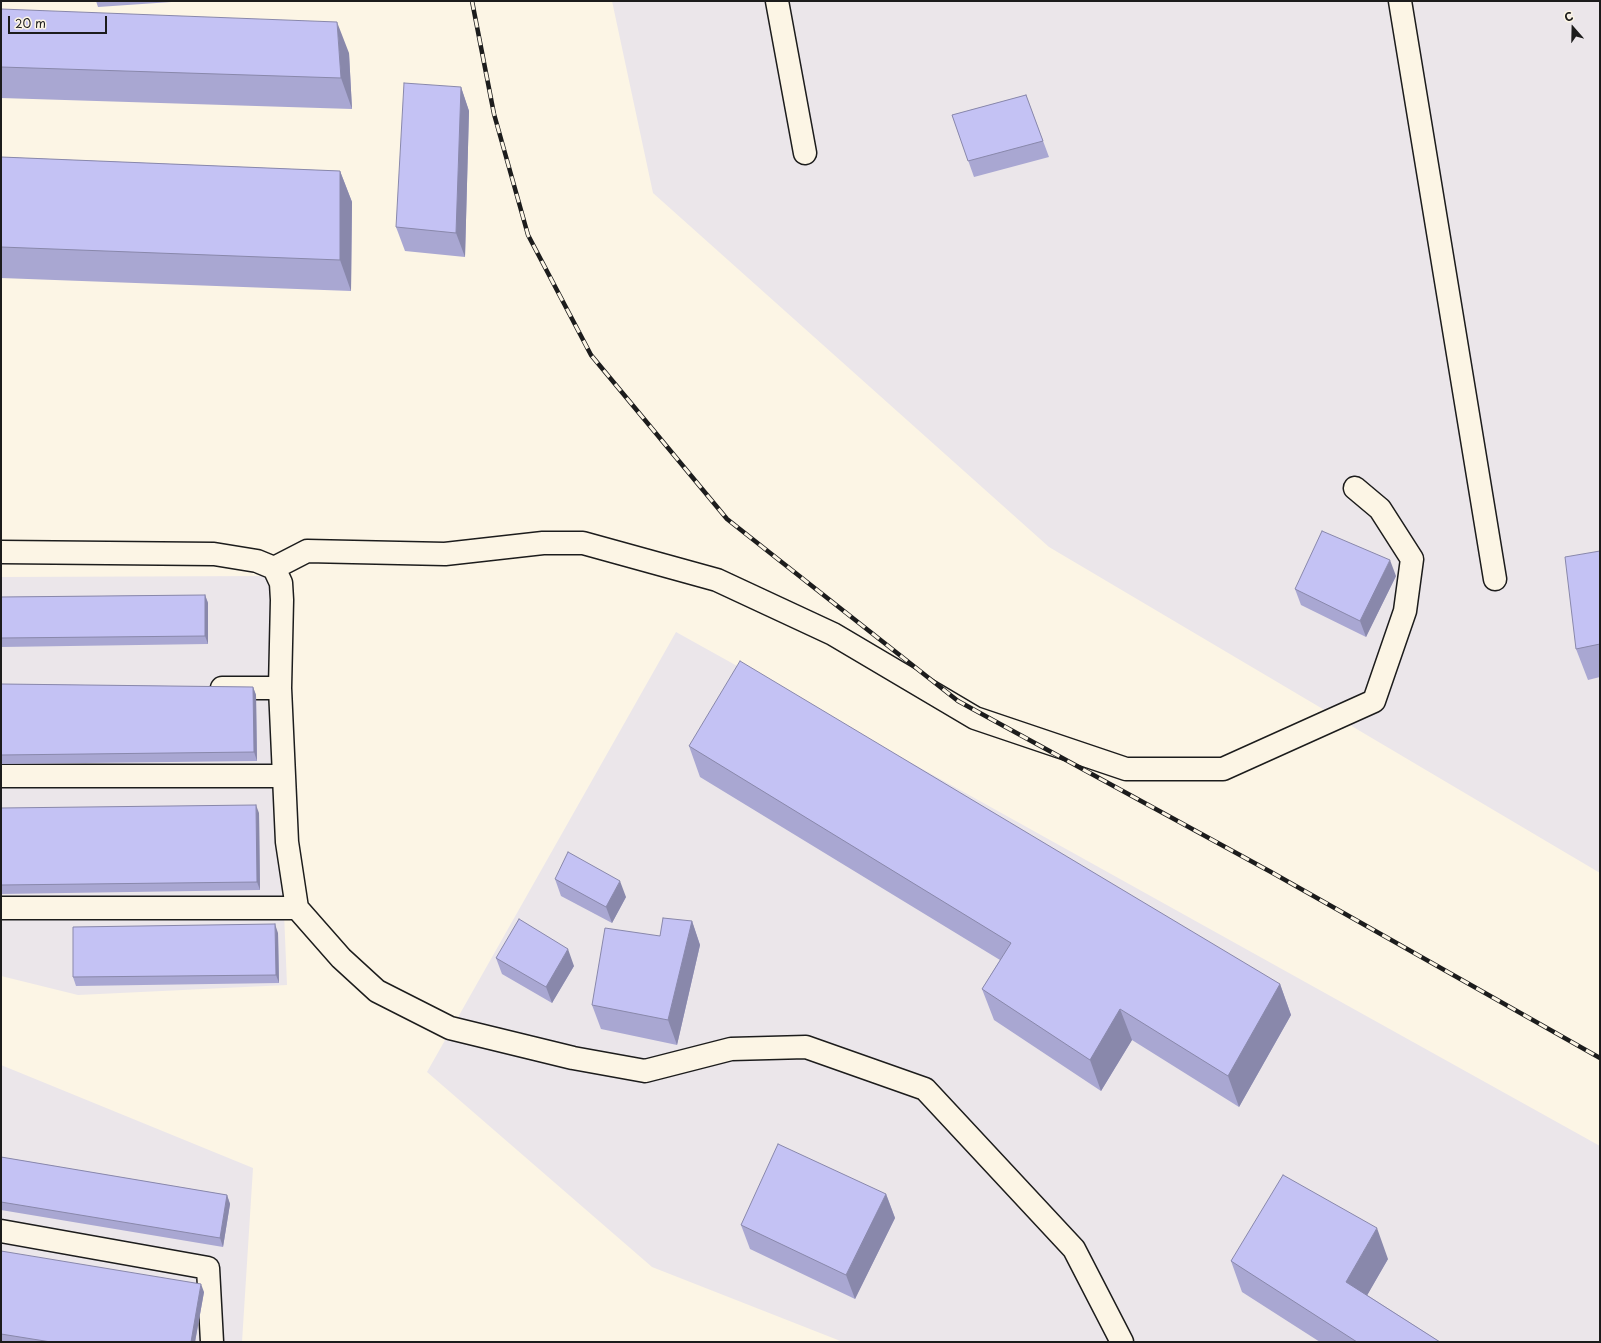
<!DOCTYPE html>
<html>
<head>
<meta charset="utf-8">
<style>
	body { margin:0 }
	#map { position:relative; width:1601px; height:1343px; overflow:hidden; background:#fcf5e5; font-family:"Playpen Sans",sans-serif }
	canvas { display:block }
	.frame { position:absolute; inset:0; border:2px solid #1c1c1c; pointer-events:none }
	.north { position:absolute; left:1553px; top:8px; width:40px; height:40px; -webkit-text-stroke:3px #fcf5e5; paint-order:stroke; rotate:340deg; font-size:11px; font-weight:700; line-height:16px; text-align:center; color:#1c1c1c }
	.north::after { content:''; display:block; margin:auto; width:14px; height:18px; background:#1c1c1c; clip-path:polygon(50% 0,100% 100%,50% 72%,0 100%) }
	.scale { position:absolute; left:8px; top:16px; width:99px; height:18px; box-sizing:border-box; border:2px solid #1c1c1c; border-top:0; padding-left:5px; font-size:12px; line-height:14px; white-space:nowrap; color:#1c1c1c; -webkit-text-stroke:3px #fcf5e5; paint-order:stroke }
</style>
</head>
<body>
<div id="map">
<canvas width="1601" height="1343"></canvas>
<div class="frame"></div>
<div class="north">С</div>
<div class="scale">20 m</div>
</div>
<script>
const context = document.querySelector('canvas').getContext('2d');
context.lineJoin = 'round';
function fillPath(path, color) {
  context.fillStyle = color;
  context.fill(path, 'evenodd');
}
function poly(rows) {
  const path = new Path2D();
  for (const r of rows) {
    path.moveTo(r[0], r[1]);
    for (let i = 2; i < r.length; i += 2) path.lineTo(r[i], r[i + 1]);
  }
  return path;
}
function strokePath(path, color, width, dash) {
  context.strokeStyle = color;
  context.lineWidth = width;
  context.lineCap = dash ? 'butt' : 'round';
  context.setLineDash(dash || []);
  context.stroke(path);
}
fillPath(poly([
	[612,1,1600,1,1600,873,1049,547,653,193],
	[270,576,287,985,78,995,1,976,1,577],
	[676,632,1600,1146,1600,1342,843,1342,652,1267,427,1072],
	[1,1065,253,1168,242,1342,1,1342]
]), '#ebe6ea');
const minor = poly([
	[777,1,805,153],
	[1400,1,1495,579],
	[1,552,214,554,257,561,274,568,281,583,282,600,280,688,287,842,297,908,341,958,377,991,450,1028,573,1058,645,1071,731,1049,806,1047,925,1089,1074,1249,1122,1342],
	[274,568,307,551,445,554,543,543,583,543,717,580,833,634,975,718,1126,769,1223,769,1374,701,1405,611,1412,559,1380,509,1355,488],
	[222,688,280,688],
	[1,776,284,776],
	[1,908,297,908],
	[1,1231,208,1268,212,1342]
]);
strokePath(minor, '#1c1c1c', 25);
strokePath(minor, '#fcf5e5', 22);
const rail = poly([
	[472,1,494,114,528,235,591,355,727,519,958,701,1271,872,1600,1058]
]);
strokePath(rail, '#1c1c1c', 4.5);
strokePath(rail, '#fcf5e5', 3, [9]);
fillPath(poly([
	[96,1,186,1,98,7],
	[1,9,349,53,352,109,1,98],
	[461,87,469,111,465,257,405,251,396,227],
	[1026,95,1049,157,974,177,952,115],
	[1,157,340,171,352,202,351,291,1,278],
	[1600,551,1600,677,1588,680,1576,649],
	[1396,576,1366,637,1301,605,1295,589],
	[205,595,208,603,208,644,1,647,1,597],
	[1,684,253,687,256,695,257,761,1,764],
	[689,746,1280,984,1291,1015,1239,1107,1132,1040,1101,1091,994,1020,982,989,1000,960,700,777],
	[1,808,259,813,260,890,1,894],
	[555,879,626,897,612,923,561,896],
	[692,921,700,945,677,1045,601,1029,592,1005,660,936],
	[278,933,279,983,76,986,73,977],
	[496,958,574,966,552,1003,502,974],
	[1,1157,227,1195,230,1204,223,1247,1,1210],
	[886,1194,895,1218,855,1299,750,1249,741,1225],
	[1,1251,204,1292,195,1342,4,1342,1,1341],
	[1388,1259,1367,1295,1440,1342,1320,1342,1242,1292,1231,1261]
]), '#a9a7d2');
fillPath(poly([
	[337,22,349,53,352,109,341,78],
	[461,87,469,111,465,257,456,233],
	[340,171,352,202,351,291,340,260],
	[1390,560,1396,576,1366,637,1360,621],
	[205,595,208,603,208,644,205,636],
	[253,687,256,695,257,761,254,752],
	[256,805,259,813,260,890,257,882],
	[620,881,626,897,612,923,606,907],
	[692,921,700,945,677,1045,668,1020],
	[275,924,278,933,279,983,276,975],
	[568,949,574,966,552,1003,546,987],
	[1280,984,1291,1015,1239,1107,1228,1076],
	[1120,1009,1132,1040,1101,1091,1090,1060],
	[886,1194,895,1218,855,1299,846,1275],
	[227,1195,230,1204,223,1247,220,1238],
	[1377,1228,1388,1259,1357,1313,1346,1282],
	[201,1284,204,1292,195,1342,191,1342]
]), '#8988ab');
const building = poly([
	[1,9,337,22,341,78,1,67,1,9],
	[404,83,461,87,456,233,396,227,404,83],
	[1026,95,1043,141,968,161,952,115,1026,95],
	[1,157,340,171,340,260,1,247,1,157],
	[1322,531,1390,560,1360,621,1295,589,1322,531],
	[1600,551,1600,644,1576,649,1565,557,1600,551],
	[205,595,205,636,1,638,1,597,205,595],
	[740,661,1280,984,1228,1076,1120,1009,1090,1060,982,989,1011,943,689,746,740,661],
	[1,684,253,687,254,752,1,755,1,684],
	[256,805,257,882,1,885,1,808,256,805],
	[568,852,620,881,606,907,555,879,568,852],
	[663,918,692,921,668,1020,592,1005,605,928,660,936,663,918],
	[519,919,568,949,546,987,496,958,519,919],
	[275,924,276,975,73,977,73,927,275,924],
	[778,1144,886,1194,846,1275,741,1225,778,1144],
	[1,1157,227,1195,220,1238,1,1202,1,1157],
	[1283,1175,1377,1228,1346,1282,1440,1342,1357,1342,1231,1261,1283,1175],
	[1,1251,201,1284,191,1342,51,1342,1,1334,1,1251]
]);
fillPath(building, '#c4c2f4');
strokePath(building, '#8988ab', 1);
</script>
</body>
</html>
